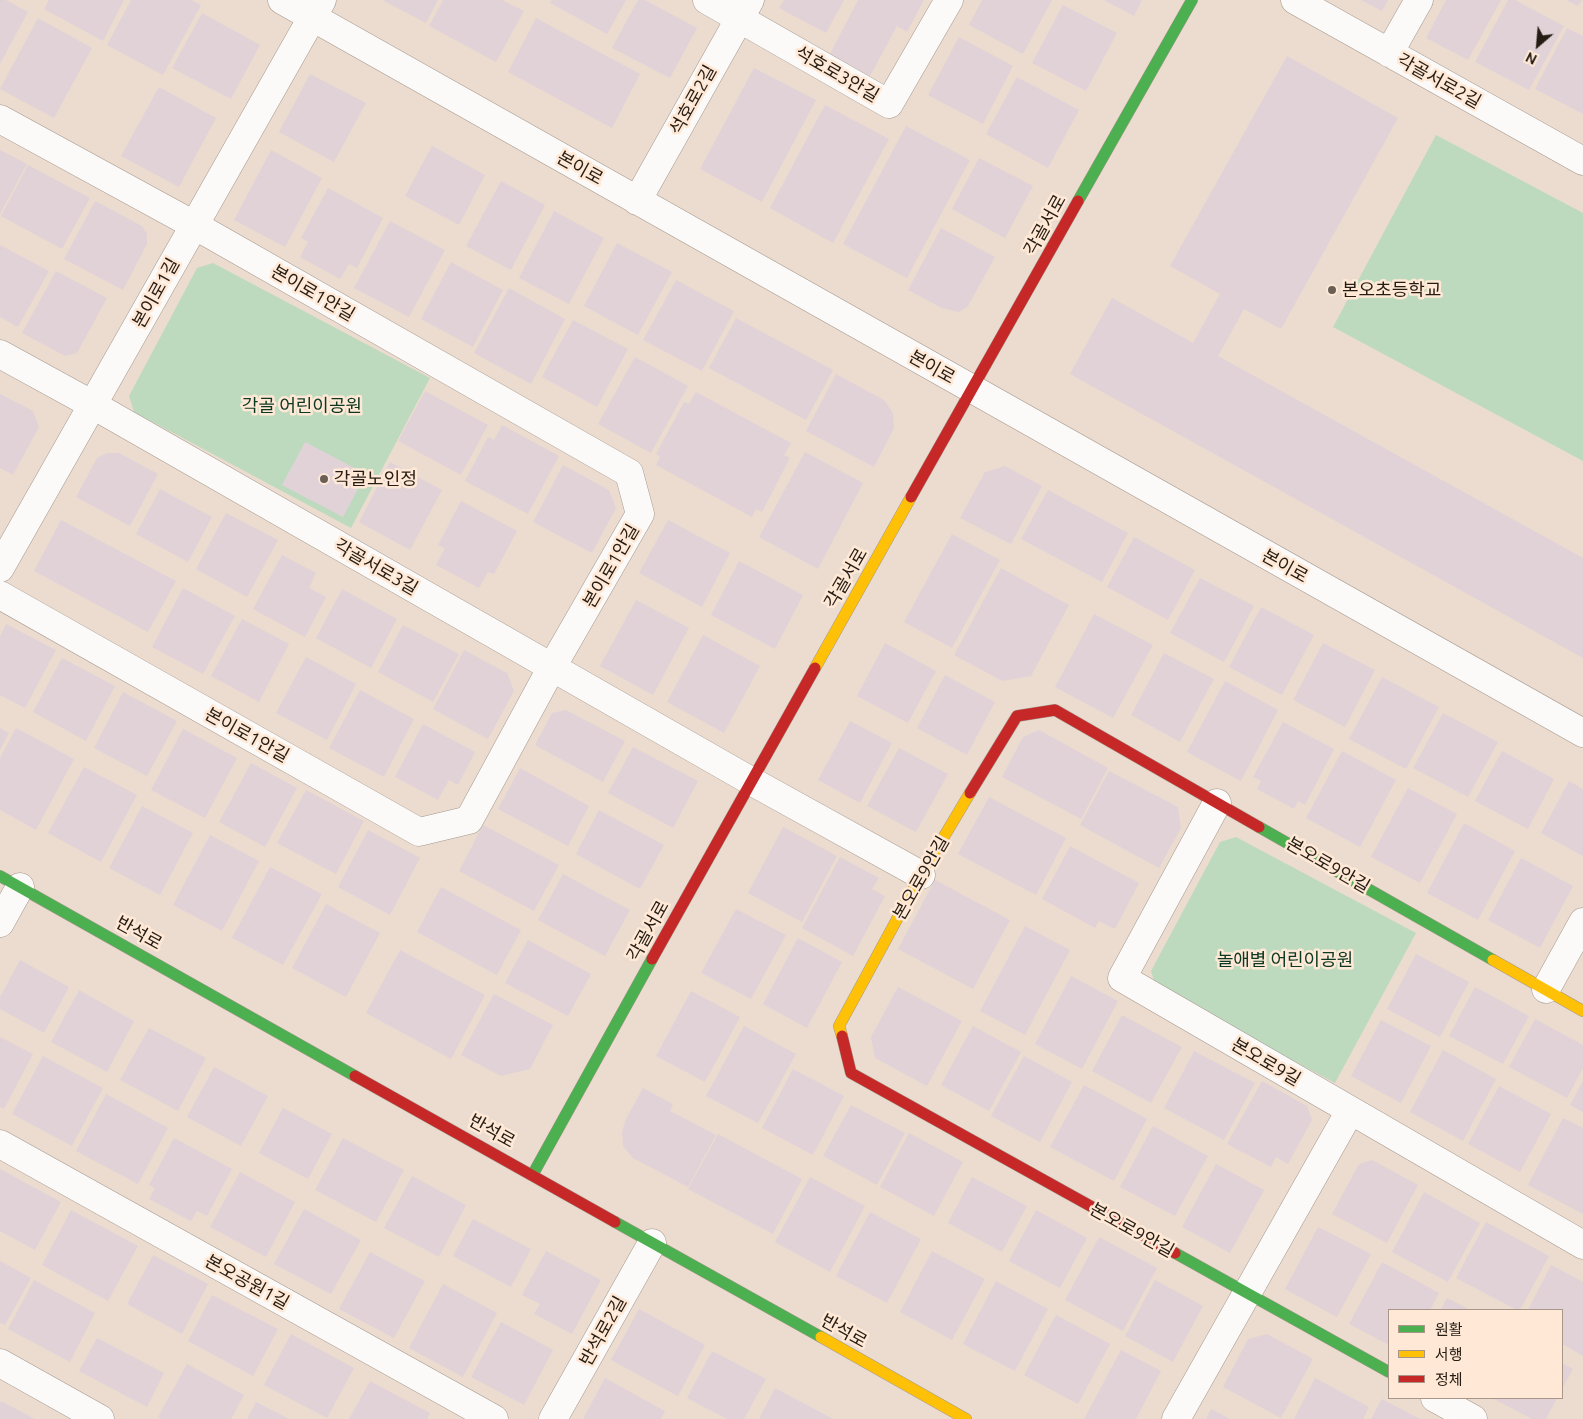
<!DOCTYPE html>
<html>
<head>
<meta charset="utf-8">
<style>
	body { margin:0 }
	#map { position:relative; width:1583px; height:1419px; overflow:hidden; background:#ebdccf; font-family:Ubuntu,"Noto Sans KR",sans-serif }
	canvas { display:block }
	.legend { position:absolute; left:1388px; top:1309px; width:175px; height:90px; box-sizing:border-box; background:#ffe9d6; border:1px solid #a89788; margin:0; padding:6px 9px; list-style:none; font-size:15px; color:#251c13 }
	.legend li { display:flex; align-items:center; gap:10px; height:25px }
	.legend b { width:25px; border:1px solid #a89788 }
	.north { position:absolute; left:1513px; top:20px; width:50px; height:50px; -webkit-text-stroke:4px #ffe9d6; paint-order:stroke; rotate:207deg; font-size:14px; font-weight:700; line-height:20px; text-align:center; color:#251c13 }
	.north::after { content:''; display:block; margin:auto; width:18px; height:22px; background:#251c13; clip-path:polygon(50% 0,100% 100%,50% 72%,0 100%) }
</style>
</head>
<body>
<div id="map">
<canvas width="1583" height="1419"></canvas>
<ul class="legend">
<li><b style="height:6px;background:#4caf50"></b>원활</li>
<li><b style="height:6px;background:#ffc107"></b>서행</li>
<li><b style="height:6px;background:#c62828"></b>정체</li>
</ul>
<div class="north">N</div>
</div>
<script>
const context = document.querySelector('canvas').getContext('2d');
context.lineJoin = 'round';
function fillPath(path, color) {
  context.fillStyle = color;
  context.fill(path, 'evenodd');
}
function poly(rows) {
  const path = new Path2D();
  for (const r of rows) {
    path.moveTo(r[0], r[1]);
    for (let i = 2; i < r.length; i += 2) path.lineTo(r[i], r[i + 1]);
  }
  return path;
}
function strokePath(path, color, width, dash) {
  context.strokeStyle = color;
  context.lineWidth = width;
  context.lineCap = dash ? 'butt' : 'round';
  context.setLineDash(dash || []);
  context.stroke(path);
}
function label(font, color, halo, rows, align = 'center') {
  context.font = font + ' Ubuntu,"Noto Sans KR",sans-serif';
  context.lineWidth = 5;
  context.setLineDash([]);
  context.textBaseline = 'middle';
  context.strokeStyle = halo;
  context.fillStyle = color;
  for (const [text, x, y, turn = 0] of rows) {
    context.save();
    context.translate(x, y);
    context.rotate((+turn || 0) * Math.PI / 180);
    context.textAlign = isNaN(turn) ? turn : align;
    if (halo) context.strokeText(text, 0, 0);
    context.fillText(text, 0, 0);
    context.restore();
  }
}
fillPath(poly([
	[1436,135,1583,213,1583,461,1333,327],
	[213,263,430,378,351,528,134,412,129,396,197,268],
	[1236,837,1416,933,1335,1083,1156,987,1151,971,1220,842]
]), '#bddabe');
fillPath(poly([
	[0,0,6,0,28,12,0,64],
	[49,0,124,0,103,41,44,9],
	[131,0,191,0,201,5,163,75,107,45],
	[382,0,438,0,426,23],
	[443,0,502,0,524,11,496,62,429,26],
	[552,0,626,0,607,34,550,3],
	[638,0,645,0,697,28,670,78,612,48],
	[784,0,844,0,826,33,779,8],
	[858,0,924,0,907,32,897,26,870,76,830,54],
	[982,0,1052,0,1023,54,969,25],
	[1104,0,1142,0,1134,16],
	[1361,0,1388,0,1382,11],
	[1446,0,1501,0,1468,60,1426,38],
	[1508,0,1515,0,1564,26,1529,90,1475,62],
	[1566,0,1582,0,1578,6],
	[1063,5,1117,33,1086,91,1032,63],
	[202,13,260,45,231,99,172,68],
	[38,18,92,48,54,118,0,89],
	[536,18,640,74,612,128,508,72],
	[1567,28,1583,36,1583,114,1535,89],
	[959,37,1013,66,983,124,928,95],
	[1287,56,1398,118,1281,329,1244,309,1218,356,1583,558,1583,658,1070,374,1112,298,1193,343,1220,294,1170,266],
	[754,68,816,100,762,202,700,169],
	[310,74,366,103,334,162,279,132],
	[1017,77,1079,110,1048,168,986,134],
	[159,87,216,118,179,187,121,156],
	[825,105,889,139,833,243,770,208],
	[906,126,970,160,907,278,843,244],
	[432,146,485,175,459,225,405,196],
	[0,150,27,164,0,214],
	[271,150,322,178,285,247,234,220],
	[979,158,1033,186,1005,238,952,209],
	[28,165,90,198,62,249,1,216],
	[501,181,545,205,511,270,466,246],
	[328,188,383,218,357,268,349,264,340,279,300,257,308,242,301,238],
	[95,201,142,226,147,234,147,244,123,290,64,259],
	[554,211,604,238,569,304,519,278],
	[390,221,445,250,409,317,354,288],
	[941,228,995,257,968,306,959,312,942,308,908,290],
	[617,243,672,272,638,335,584,306],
	[0,245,49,271,18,327,0,317],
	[451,262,503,290,473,347,421,319],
	[56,271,107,298,77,353,65,356,22,333],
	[676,280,734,311,702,371,643,340],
	[509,288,565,319,531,384,474,353],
	[736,318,833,370,806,420,709,368],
	[573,320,628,349,597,407,542,377],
	[635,357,688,386,651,453,598,424],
	[836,374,884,400,893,413,894,428,874,467,806,431],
	[425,391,488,425,461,475,398,441],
	[696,392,791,443,784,455,790,458,762,512,756,509,752,517,656,465,660,457,656,454,684,402,689,404],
	[0,394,33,411,39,427,13,475,0,468],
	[502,425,559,456,528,514,465,481,488,437,494,440],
	[305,442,366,474,343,517,282,485],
	[805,452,863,483,818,569,759,537],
	[107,453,119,453,158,474,130,526,76,497,97,458],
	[390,462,442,490,410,550,359,522],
	[563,465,609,490,616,508,592,553,533,522],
	[1005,466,1042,486,1011,544,960,518,985,472],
	[160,489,212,517,188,562,136,534],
	[1048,490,1128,533,1102,582,1021,539],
	[461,501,517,531,494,574,488,572,479,588,436,565,445,548,438,545],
	[226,513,278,540,247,597,196,569],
	[61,520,176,581,148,632,34,571],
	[668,520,730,553,702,607,639,573],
	[952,534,1000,560,952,648,904,622],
	[1134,537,1195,570,1168,620,1107,587],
	[282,555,316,573,309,588,326,597,305,637,253,609],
	[739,561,803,595,775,649,711,615],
	[1001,568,1069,605,1031,676,1002,681,954,655],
	[1200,578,1254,606,1224,662,1170,633],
	[183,588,235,616,203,674,152,647],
	[342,589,397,619,371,668,316,638],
	[636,600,689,628,653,695,600,666],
	[1261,607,1314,635,1282,695,1229,667],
	[1094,614,1153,645,1113,718,1055,687],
	[242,619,289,644,259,702,211,676],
	[6,624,56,650,25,708,0,695,0,636],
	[403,625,459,654,433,702,378,672],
	[703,635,760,666,724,733,667,702],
	[885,643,936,671,908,723,857,696],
	[1323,643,1375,670,1345,727,1293,700],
	[464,650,507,673,514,691,488,739,433,709],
	[1164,653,1214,679,1180,742,1131,715],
	[306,657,356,684,327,740,276,713],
	[62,658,115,686,86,741,33,712],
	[945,675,995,702,967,755,917,728],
	[1382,677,1439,707,1406,769,1349,739],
	[1225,681,1278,710,1241,781,1187,752],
	[360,690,414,719,384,777,329,748],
	[123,692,177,721,147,776,94,748],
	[566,710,625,741,603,782,535,745,552,713],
	[1443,713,1498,742,1468,797,1413,768],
	[850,721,892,743,860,803,818,780],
	[1283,722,1334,749,1305,805,1298,801,1294,809,1257,789,1261,781,1253,777],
	[423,724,475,752,458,785,449,780,438,800,395,777],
	[0,728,9,733,0,750],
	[16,728,74,759,36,830,0,810,0,758],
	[183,729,237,758,205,818,151,790],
	[1039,730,1108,768,1081,819,1002,777,1023,737],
	[633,747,698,781,673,828,608,793],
	[899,748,948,774,916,832,867,806],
	[1342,751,1396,780,1360,847,1306,818],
	[1502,751,1554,779,1528,829,1475,801],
	[251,763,297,788,265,847,219,822],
	[84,767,137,795,101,862,48,833],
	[520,768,589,806,568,846,498,809],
	[1109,771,1178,807,1181,828,1159,868,1080,825],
	[1569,781,1583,789,1583,856,1541,833],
	[1408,788,1457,814,1420,883,1371,857],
	[306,790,364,821,336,874,277,843],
	[989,797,1066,838,1036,895,958,854],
	[142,806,193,833,160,895,109,868],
	[599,810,664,845,640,889,576,854],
	[1464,823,1515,851,1478,920,1427,893],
	[483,825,559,865,534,911,459,871],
	[783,827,837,856,802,922,748,893],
	[368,830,420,858,390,915,338,887],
	[210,835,259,861,222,931,173,905],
	[1070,846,1139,883,1115,929,1099,921,1095,928,1042,899],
	[840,857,879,878,872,889,885,896,853,956,802,928],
	[1521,858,1573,886,1540,948,1488,920],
	[270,867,322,894,283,965,232,938],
	[563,874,630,910,605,956,538,920],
	[935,880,1010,920,973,989,898,949],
	[441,887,521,930,497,975,417,932],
	[326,904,380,933,346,997,292,968],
	[736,909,786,935,751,999,701,973],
	[1025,926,1070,950,1025,1035,980,1011],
	[798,938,842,962,807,1028,763,1004],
	[528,940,591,974,568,1016,505,983],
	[400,950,485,995,451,1059,366,1013],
	[1416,954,1469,982,1440,1037,1387,1009],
	[20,960,69,987,44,1033,0,1009,0,997],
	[1071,976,1118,1001,1082,1069,1035,1044],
	[898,987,962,1021,927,1086,875,1058,871,1037],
	[1475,987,1529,1016,1503,1064,1449,1036],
	[79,990,134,1021,107,1072,51,1042],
	[691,991,740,1017,705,1082,656,1056],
	[494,994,553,1025,530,1069,501,1076,461,1055],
	[1122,1015,1182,1047,1151,1103,1092,1071],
	[1535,1019,1583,1045,1583,1068,1567,1098,1509,1067],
	[1381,1020,1431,1046,1401,1103,1351,1076],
	[744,1026,796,1054,758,1123,706,1096],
	[973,1026,1021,1052,989,1111,941,1085],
	[149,1028,206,1058,178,1111,120,1080],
	[0,1037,33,1054,4,1109,0,1107],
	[1443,1050,1496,1079,1463,1141,1410,1112],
	[1194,1051,1255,1083,1224,1140,1164,1108],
	[43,1056,103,1088,72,1146,12,1114],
	[1024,1056,1072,1082,1040,1142,991,1116],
	[214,1067,268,1096,241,1146,187,1117],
	[793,1069,844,1096,813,1155,762,1128],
	[1262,1081,1307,1106,1312,1120,1288,1164,1276,1157,1271,1167,1227,1144],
	[1583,1081,1583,1112,1570,1105],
	[1084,1085,1147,1119,1114,1181,1050,1147],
	[1499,1086,1551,1114,1520,1172,1468,1144],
	[643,1088,673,1104,670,1111,716,1135,688,1187,633,1158,623,1146,622,1132,626,1119],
	[106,1094,168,1128,138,1184,76,1151],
	[851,1105,905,1133,877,1185,823,1156],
	[283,1108,332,1134,308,1179,259,1153],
	[1563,1118,1583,1128,1583,1214,1528,1185],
	[1153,1126,1208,1156,1175,1216,1120,1187],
	[909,1133,963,1162,934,1216,880,1187],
	[718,1134,802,1179,773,1234,688,1189],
	[174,1138,232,1169,207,1216,197,1211,191,1221,149,1199,155,1188,149,1185],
	[343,1138,404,1170,376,1222,315,1190],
	[1372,1160,1418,1185,1387,1243,1332,1214,1359,1164],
	[1216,1164,1264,1190,1230,1253,1182,1227],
	[0,1169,61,1202,35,1250,0,1231],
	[240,1172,295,1202,266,1257,210,1227],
	[412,1176,466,1205,439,1257,384,1228],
	[810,1177,865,1206,830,1272,775,1242],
	[972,1177,1027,1206,1002,1252,948,1223],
	[1424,1192,1480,1223,1448,1282,1392,1252],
	[304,1209,361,1240,331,1294,274,1264],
	[71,1210,138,1246,108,1301,42,1265],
	[1036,1210,1087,1238,1060,1288,1009,1261],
	[870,1212,921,1239,887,1303,836,1276],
	[473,1219,531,1249,511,1287,453,1256],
	[1486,1222,1549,1256,1520,1310,1517,1310,1456,1278],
	[1318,1227,1371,1254,1337,1317,1285,1289],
	[1099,1237,1157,1268,1123,1331,1065,1300],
	[546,1251,601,1280,572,1334,534,1314,540,1304,522,1295],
	[932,1251,985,1279,952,1340,900,1312],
	[370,1252,425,1281,394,1338,339,1309],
	[153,1255,208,1284,182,1334,127,1304],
	[0,1261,31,1278,5,1325,0,1323],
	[1382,1262,1439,1293,1430,1310,1389,1310,1389,1345,1349,1324],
	[1551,1265,1583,1282,1583,1356,1562,1344,1562,1310,1528,1310],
	[34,1280,95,1313,70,1362,8,1329],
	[1155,1280,1203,1306,1173,1362,1125,1336],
	[996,1281,1048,1309,1015,1371,963,1344],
	[443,1284,497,1313,463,1377,409,1348],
	[212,1295,278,1329,253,1376,188,1341],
	[1447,1298,1470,1310,1441,1310],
	[639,1309,705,1345,678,1396,611,1360],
	[1056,1315,1110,1344,1078,1404,1024,1375],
	[501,1322,553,1350,524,1405,471,1377],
	[291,1334,354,1368,327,1418,264,1385],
	[1267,1334,1313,1359,1281,1418,1223,1387,1248,1339],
	[97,1338,164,1373,147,1407,79,1371],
	[1121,1350,1161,1371,1136,1419,1084,1419],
	[712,1351,766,1379,744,1419,727,1419,687,1398],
	[1562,1363,1573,1369,1562,1389],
	[187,1364,244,1395,231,1419,161,1419,158,1417],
	[605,1378,665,1411,661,1419,583,1419],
	[1315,1378,1369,1407,1363,1419,1294,1419],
	[370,1381,430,1413,427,1419,349,1419],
	[775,1388,833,1419,759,1419],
	[1492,1398,1557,1398,1546,1419,1532,1419],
	[1382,1399,1420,1419,1371,1419],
	[0,1402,3,1402,35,1419,0,1419],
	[256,1402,289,1419,247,1419],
	[1211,1409,1230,1419,1206,1419]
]), '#e1d2d8');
const street = poly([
	[282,0,1583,733],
	[707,0,889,104,949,0],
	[1295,0,1583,161],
	[1389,53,1419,0],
	[0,119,194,225,629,473,640,514,552,667,469,820,419,832,0,595],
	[637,201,750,0],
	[0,354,93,405,751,781,921,875],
	[0,568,322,0],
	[1217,803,1122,978,1583,1245],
	[0,923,20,887],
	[1546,989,1583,922],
	[0,1144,494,1419],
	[0,1363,100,1419],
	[1435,1398,1473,1419],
	[553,1419,652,1243],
	[1176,1419,1350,1111]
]);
const fast = poly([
	[1078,201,1192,0],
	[1259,827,1493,960],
	[0,876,355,1076],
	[533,1174,652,959],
	[615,1222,821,1337],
	[1175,1253,1389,1372]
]);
const slow = poly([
	[815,668,911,497],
	[1493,960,1583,1011],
	[842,1036,839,1026,921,875,970,793],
	[821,1337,966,1419]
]);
const jam = poly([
	[911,497,1078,201],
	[970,793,1017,716,1055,710,1259,827],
	[652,959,815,668],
	[842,1036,851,1073,1175,1253],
	[355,1076,615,1222]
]);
strokePath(street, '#a4988e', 29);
strokePath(fast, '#a4988e', 12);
strokePath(slow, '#a4988e', 12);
strokePath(jam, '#a4988e', 12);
strokePath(street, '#fcfaf8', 28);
strokePath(fast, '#4caf50', 11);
strokePath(slow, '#ffc107', 11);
strokePath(jam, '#c62828', 11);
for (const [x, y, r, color] of [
	[1332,290,5,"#6a5f55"],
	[324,479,5,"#6a5f55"]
]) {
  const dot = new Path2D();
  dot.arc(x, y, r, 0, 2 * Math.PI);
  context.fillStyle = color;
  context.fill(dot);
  strokePath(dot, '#ffe9d6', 2);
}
label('18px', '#251c13', '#ffe9d6', [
	["석호로3안길",837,74,30],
	["각골서로2길",1439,81,29],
	["석호로2길",693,100,-61],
	["본이로",580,168,29],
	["각골서로",1045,225,-61],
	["본이로1길",156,293,-61],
	["본이로1안길",313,293,30],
	["본이로",932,367,29],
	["본이로1안길",611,566,-60],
	["본이로",1285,566,29],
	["각골서로3길",376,567,30],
	["각골서로",846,578,-60],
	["본이로1안길",247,735,29],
	["본오로9안길",1328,865,30],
	["본오로9안길",921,878,-60],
	["각골서로",648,931,-61],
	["반석로",139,933,29],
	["본오로9길",1266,1062,30],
	["반석로",492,1131,29],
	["본오로9안길",1132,1230,29],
	["본오공원1길",247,1282,29],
	["반석로2길",603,1331,-61],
	["반석로",844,1331,29]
]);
label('18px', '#251c13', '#ffe9d6', [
	["본오초등학교",1342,290],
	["각골노인정",334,479]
], 'left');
label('18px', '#0a3821', '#ffe9d6', [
	["각골 어린이공원",302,406],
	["놀애별 어린이공원",1285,960]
]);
</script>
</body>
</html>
